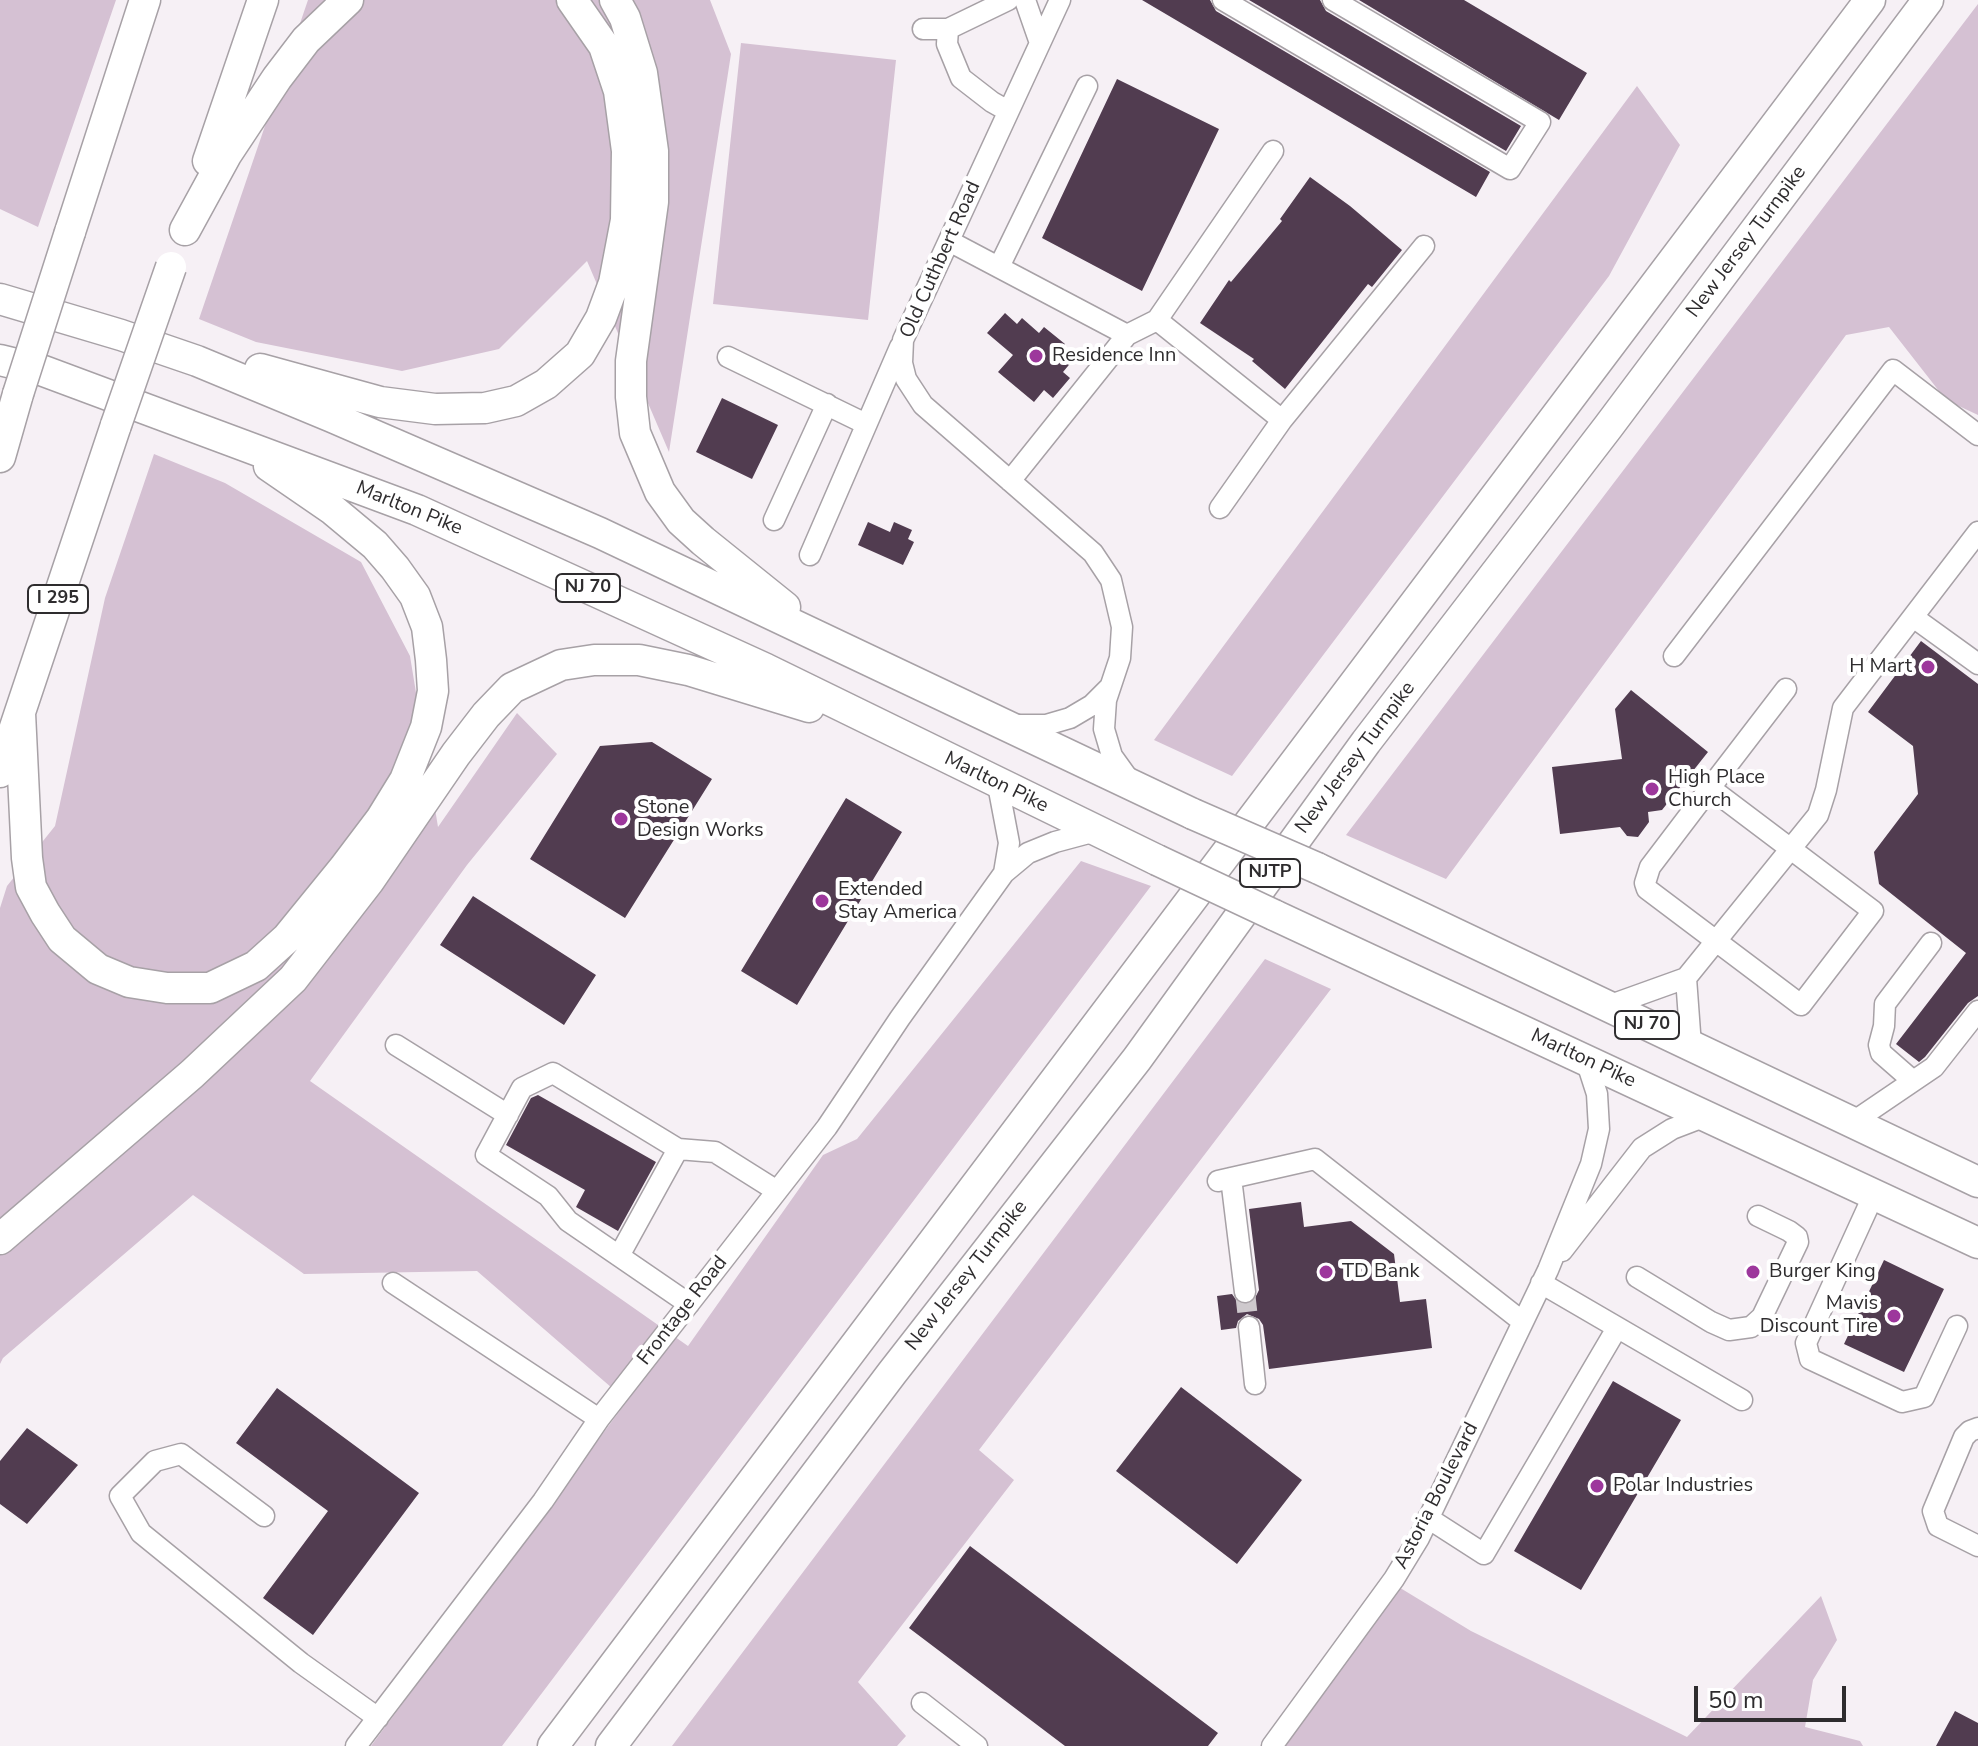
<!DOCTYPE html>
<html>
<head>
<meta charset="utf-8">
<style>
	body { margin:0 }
	#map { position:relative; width:1978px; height:1746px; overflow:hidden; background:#f6f0f5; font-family:"Nunito Sans",sans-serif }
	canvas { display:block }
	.scale { position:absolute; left:1694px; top:1686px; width:152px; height:36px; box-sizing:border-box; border:4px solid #2e2c2e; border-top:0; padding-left:10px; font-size:24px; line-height:28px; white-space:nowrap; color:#2e2c2e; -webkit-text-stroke:6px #fff; paint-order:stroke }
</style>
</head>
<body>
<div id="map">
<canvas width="1978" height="1746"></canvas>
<div class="scale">50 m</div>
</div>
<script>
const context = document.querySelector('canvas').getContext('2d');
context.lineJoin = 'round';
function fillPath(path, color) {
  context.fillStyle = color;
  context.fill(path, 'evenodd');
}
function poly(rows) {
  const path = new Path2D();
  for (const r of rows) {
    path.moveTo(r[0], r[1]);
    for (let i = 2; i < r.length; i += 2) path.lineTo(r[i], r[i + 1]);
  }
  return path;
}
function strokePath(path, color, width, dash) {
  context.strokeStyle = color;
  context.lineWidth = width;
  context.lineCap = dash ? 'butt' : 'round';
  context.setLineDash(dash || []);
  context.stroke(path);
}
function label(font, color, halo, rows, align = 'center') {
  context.font = font + ' "Nunito Sans",sans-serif';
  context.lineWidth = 8;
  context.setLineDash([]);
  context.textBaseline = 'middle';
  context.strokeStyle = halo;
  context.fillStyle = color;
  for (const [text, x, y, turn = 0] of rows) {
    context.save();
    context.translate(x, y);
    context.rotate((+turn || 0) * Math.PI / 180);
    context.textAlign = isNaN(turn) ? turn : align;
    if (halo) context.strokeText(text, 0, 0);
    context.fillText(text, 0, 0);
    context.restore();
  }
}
fillPath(poly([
	[0,0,116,0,38,227,0,209],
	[308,0,710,0,731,54,669,452,587,261,499,349,402,371,256,342,199,319],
	[1978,4,1978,415,1946,400,1889,327,1846,335,1446,879,1346,835],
	[741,43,896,60,868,320,713,304],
	[1637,86,1680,145,1609,276,1232,776,1154,740],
	[154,454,225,483,361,562,410,656,438,827,517,713,557,754,467,865,310,1081,688,1346,823,1155,857,1139,1081,861,1151,886,502,1746,371,1746,627,1401,477,1271,304,1274,193,1195,3,1358,0,1364,0,908,7,886,55,826,105,598],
	[1265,959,1331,989,979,1450,1014,1480,858,1682,906,1736,897,1746,672,1746],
	[1397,1586,1471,1631,1687,1737,1821,1596,1837,1640,1813,1680,1805,1727,1860,1741,1863,1746,1282,1746]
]), '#d5c1d3');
fillPath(poly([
	[1142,0,1210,0,1216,11,1490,172,1476,197],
	[1249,0,1320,0,1326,11,1521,126,1506,151],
	[1359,0,1464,0,1587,73,1559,120],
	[1117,79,1219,129,1142,291,1042,238],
	[1310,177,1350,206,1402,250,1372,287,1368,284,1285,389,1252,361,1254,359,1200,323,1229,280,1231,282,1282,221,1280,219],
	[1005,313,1017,324,1022,318,1039,333,1044,327,1065,344,1060,350,1073,360,1063,372,1070,378,1053,398,1044,390,1034,402,998,372,1013,355,987,333],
	[722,398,778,425,752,479,696,452],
	[868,522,890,532,894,522,912,530,908,539,914,542,903,565,858,545],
	[1921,641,1978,684,1978,996,1968,1003,1925,1057,1919,1062,1896,1044,1966,953,1879,884,1874,852,1918,794,1913,746,1868,712],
	[1631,690,1708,752,1662,810,1648,812,1649,822,1638,837,1627,836,1620,827,1560,834,1552,767,1622,759,1615,709],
	[652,742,712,779,625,918,530,859,600,746],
	[846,798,902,832,797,1005,741,971],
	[473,896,596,975,564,1025,440,945],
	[538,1095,656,1162,618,1231,576,1207,585,1190,506,1145,531,1098],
	[1301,1202,1304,1227,1351,1221,1394,1254,1400,1302,1426,1299,1432,1348,1269,1369,1263,1325,1259,1319,1247,1314,1238,1321,1236,1328,1221,1330,1217,1296,1232,1294,1239,1304,1247,1305,1253,1302,1259,1290,1249,1209],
	[1884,1260,1944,1289,1904,1372,1844,1344],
	[1613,1381,1681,1420,1581,1590,1514,1551],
	[1181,1387,1302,1480,1237,1564,1116,1471],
	[277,1388,419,1493,313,1635,263,1598,328,1511,236,1443],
	[27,1428,78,1465,27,1524,0,1504,0,1461],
	[970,1546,1218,1733,1208,1746,1065,1746,909,1628],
	[1955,1711,1978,1723,1978,1746,1936,1746]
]), '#513c50');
strokePath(poly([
	[1245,1292,1249,1327]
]), '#cec9cd', 20, [20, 10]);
const minor = poly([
	[1025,0,1040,43],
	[1060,0,903,340,902,363,906,379,923,405,1093,553,1111,580,1122,627,1120,658,1106,700,1104,729,1112,756,1130,781],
	[1223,0,1510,169,1540,122,1333,0],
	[923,29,948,29,1008,0],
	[948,29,947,44,961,78,992,102,1008,111],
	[949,241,1127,335],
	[999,267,1087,86],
	[1157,320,1282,420,1424,246],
	[728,357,866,424],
	[1010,481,1127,335,1157,320,1273,151],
	[1220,508,1282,420],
	[774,520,827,404],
	[810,555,900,347],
	[1913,617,1978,664],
	[1674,656,1893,370,1978,435],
	[1015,725,1046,725,1070,718,1092,705,1110,687],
	[998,785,1009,843,1004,873],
	[1710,788,1873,911,1801,1005,1647,889,1645,883,1650,867,1710,788,1786,689],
	[1686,978,1818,815,1826,790,1843,708,1978,532],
	[1608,1006,1686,978,1691,1046],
	[396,1045,508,1115],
	[1913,1081,1881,1053,1879,1045,1884,1026,1885,1004,1931,943],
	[1853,1122,1934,1067,1978,1011],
	[1231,1178,1245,1292],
	[1218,1181,1315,1159,1523,1322],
	[1874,1194,1806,1343,1810,1359,1902,1402,1924,1397,1957,1326],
	[1562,1251,1642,1148,1672,1129,1706,1116],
	[619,1256,678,1149],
	[1637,1277,1711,1322,1729,1330,1751,1327,1762,1317,1798,1242,1797,1237,1789,1231,1758,1216],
	[393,1283,599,1419],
	[1541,1283,1742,1400],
	[689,1304,568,1221,548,1196,486,1155,522,1088,553,1073,678,1149,715,1152,777,1191],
	[1249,1327,1255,1384],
	[1978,1428,1970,1431,1964,1437,1933,1511,1938,1526,1978,1546],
	[264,1516,181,1454,155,1461,120,1496,141,1533,301,1663,378,1718],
	[1428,1518,1484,1554,1617,1328],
	[922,1703,977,1746],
	[356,1746,543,1501,599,1419,827,1127,900,1018,1004,873,1028,853,1055,842,1096,831],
	[1272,1746,1394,1579,1419,1538,1548,1270,1591,1164,1599,1129,1597,1094,1586,1060]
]);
const highway = poly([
	[615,0,625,18,642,73,653,151,653,202,631,361,631,397,635,433,660,492,681,521,703,541,785,607],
	[208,161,263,0],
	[185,230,226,155,277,78,306,40,348,0],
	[70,232,145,0],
	[0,299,121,335,197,361,332,417,600,533,1193,814],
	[0,360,41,370,417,510,766,669,1157,860],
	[260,369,380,402,435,409,485,408,516,401,546,384,580,354,601,318,614,283,626,220,627,151,619,91,604,46,572,0],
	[0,457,18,394],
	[20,713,27,858,31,887,45,913,62,939,98,969,129,982,167,988,210,988,256,966,287,938,344,868,381,819,405,780,426,727,433,691,431,660,427,627,415,596,395,568,375,545,333,510,269,466],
	[0,772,116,425],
	[1317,868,1978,1182],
	[1274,915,1978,1243],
	[0,1239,192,1074,293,979,369,881,456,754,486,715,512,688,561,665,594,660,639,660,688,670,809,707],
	[553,1746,1870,0],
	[611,1746,892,1373,1137,1059,1366,742,1608,427,1928,0]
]);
strokePath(minor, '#a7a1a6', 23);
strokePath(highway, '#a7a1a6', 33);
strokePath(minor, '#fff', 20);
strokePath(highway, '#fff', 30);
const highwayBridge = poly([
	[18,394,70,232],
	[116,425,171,267],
	[1193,814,1317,868],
	[1157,860,1274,915]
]);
strokePath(highwayBridge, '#a7a1a6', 33, []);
strokePath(highwayBridge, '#fff', 30);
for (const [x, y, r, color] of [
	[1036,356,8,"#9d379c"],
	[1928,667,8,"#9d379c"],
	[1652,789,8,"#9d379c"],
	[621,819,8,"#9d379c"],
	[822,901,8,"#9d379c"],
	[1326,1272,8,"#9d379c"],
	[1753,1272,8,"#9d379c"],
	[1894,1316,8,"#9d379c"],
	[1597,1486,8,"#9d379c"]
]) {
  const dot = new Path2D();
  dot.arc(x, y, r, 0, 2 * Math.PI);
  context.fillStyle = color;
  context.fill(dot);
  strokePath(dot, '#fff', 3);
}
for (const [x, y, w] of [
	[588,588,64],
	[58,599,60],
	[1270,873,60],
	[1647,1025,64]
]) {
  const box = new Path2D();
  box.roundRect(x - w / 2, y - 14, w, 28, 6);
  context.fillStyle = '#fff';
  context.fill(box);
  strokePath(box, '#2e2c2e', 2);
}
label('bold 18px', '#2e2c2e', null, [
	["NJ 70",588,588],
	["I 295",58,599],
	["NJTP",1270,873],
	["NJ 70",1647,1025]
]);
label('20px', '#2e2c2e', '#fff', [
	["New Jersey Turnpike",1747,242,-53],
	["Old Cuthbert Road",941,260,-66],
	["Marlton Pike",409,509,22],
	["New Jersey Turnpike",1356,758,-53],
	["Marlton Pike",996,783,26],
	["Marlton Pike",1583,1059,25],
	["New Jersey Turnpike",967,1276,-52],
	["Frontage Road",683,1311,-52],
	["Astoria Boulevard",1437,1496,-63]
]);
label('20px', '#2e2c2e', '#fff', [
	["Residence Inn",1052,356],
	["H Mart",1912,667,"right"],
	["High Place",1668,778],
	["Church",1668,801],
	["Stone",637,808],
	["Design Works",637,831],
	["Extended",838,890],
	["Stay America",838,913],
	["TD Bank",1342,1272],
	["Burger King",1769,1272],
	["Mavis",1878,1304,"right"],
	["Discount Tire",1878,1327,"right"],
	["Polar Industries",1613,1486]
], 'left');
</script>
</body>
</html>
